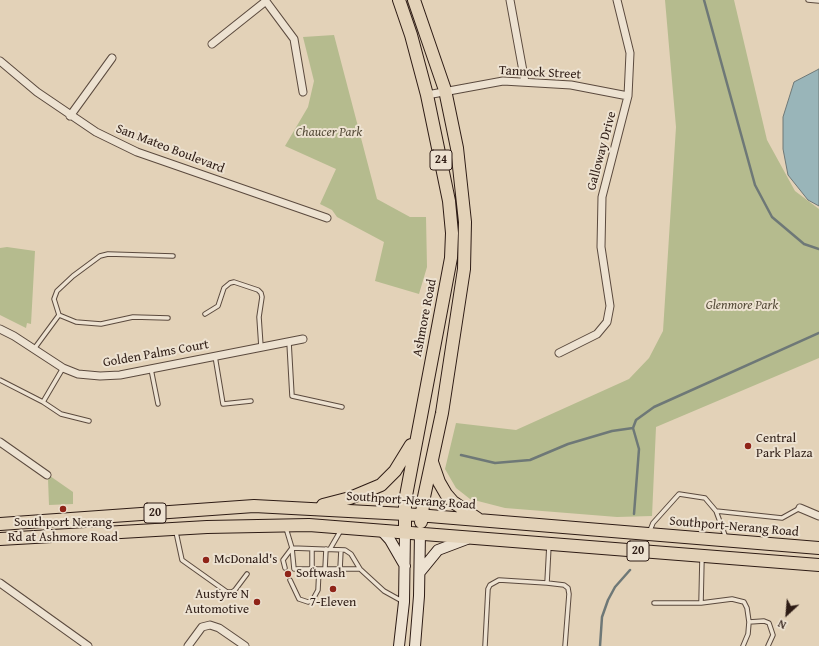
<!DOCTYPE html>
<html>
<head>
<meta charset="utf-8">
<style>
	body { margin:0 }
	#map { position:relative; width:819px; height:646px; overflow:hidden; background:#e3d2b8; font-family:"Gentium Book Plus",serif }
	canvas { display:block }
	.north { position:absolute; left:767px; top:594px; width:40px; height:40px; -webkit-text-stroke:3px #ede2d1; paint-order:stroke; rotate:206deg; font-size:11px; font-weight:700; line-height:16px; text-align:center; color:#2e1c15 }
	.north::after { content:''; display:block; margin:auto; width:14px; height:18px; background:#2e1c15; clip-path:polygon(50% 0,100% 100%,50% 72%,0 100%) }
</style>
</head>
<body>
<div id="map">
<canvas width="819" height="646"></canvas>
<div class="north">N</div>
</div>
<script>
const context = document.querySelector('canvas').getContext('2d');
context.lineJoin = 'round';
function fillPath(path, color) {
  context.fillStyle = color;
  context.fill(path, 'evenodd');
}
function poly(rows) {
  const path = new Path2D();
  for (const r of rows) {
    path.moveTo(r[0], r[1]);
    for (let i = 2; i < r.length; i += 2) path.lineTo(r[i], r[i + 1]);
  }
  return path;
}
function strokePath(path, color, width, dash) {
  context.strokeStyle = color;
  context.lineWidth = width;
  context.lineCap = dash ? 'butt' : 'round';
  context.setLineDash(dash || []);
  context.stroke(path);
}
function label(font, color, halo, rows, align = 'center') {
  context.font = font + ' "Gentium Book Plus",serif';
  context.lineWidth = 4;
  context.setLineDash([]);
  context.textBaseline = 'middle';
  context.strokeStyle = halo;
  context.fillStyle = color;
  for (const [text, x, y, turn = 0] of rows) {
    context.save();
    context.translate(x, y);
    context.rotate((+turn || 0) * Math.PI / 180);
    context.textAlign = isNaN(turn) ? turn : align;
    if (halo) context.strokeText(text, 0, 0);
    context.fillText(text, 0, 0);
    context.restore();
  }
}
fillPath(poly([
	[665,0,734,0,767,140,795,191,819,209,819,358,656,427,652,516,617,517,505,508,470,499,456,488,445,469,456,423,516,430,629,379,649,358,663,331,676,127],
	[334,35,377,199,410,217,426,217,427,267,419,294,375,281,384,242,337,217,332,210,320,204,336,169,285,146,308,107,314,81,303,37],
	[7,247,35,251,31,324,27,323,26,328,0,315,0,248],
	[50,476,73,492,73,504,49,505,48,479]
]), '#b5bb8e');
const water = poly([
	[819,69,819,206,808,200,788,175,783,149,783,117,794,82,819,69]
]);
fillPath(water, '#99b5b9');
strokePath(water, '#6e7877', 1);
strokePath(poly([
	[704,0,755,185,772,217,804,244,819,249],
	[461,455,495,463,530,460,568,444,612,431,633,428],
	[634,514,639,449,633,428,636,420,654,407,819,333],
	[600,646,602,617,608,600,615,587,630,570]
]), '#6e7877', 2.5);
const service = poly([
	[808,0,819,1],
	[205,314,218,306,224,288,230,283,234,282,258,290,261,293,262,297,259,317,261,347],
	[168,318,133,317,101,324,76,322,59,315,54,299,57,291,73,276,100,256,108,254,173,256],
	[289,342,292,396,342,407],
	[34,349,59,315],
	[215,356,223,404,251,401],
	[151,369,158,404],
	[0,380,43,402,61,414,89,421],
	[43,402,63,368],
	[716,511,782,518,800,508],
	[286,528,292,548,294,569,360,569,384,591,402,601],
	[176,532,182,560,227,592,232,592,235,590,247,574],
	[649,533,653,523,679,494,705,498,716,511,726,538],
	[330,549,341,530],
	[285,568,283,560,292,548,345,550,351,554,360,569],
	[312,569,312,549],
	[325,569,326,549],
	[340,569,341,550],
	[290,580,299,599,308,602,312,601,318,590,319,569],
	[547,583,549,545],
	[654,603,701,603,732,599,744,602,747,608,749,622,748,634,743,646],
	[701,603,702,558],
	[749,622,764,621,769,623,773,635,768,646],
	[485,646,488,589,490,585,499,580,547,583,564,585,568,588,569,594,565,646]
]);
const minor = poly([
	[265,0,294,39,303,92],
	[510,0,525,82],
	[212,44,266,1],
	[0,61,37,92,96,132,137,152,327,218],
	[427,95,503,81,571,85,628,96],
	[70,116,112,58],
	[0,329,14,336,63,368,78,374,100,376,120,375,303,339],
	[559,353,597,334,607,322,610,306,601,247,602,197,628,96,630,53,617,0],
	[0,442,47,475],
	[800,508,819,516],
	[0,583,88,646],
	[188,646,202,627,210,625,219,628,245,646]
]);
const secondary = poly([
	[381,530,390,540,405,566],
	[420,572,438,550,467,539],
	[399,646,404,602,405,532],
	[415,646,419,596,420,533]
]);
const primary = poly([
	[399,0,411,35,427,95,449,201,452,233,451,258,405,501,405,532],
	[414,0,445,90,457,148,465,222,464,269,442,413,424,497,421,522],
	[432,462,439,482,446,494,453,502,478,519],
	[323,505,350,498,381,485,395,471,411,445],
	[0,524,254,506,405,514,819,548],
	[0,539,207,527,309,525,819,565]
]);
strokePath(service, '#5b4a3e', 5.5);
strokePath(minor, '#5b4a3e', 9);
strokePath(secondary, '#2e1c15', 12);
strokePath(primary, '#2e1c15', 14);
strokePath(service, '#ede2d1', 3.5);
strokePath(minor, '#ede2d1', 7);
strokePath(secondary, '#ede2d1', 10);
strokePath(primary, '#e3d2b8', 12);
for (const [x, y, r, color] of [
	[748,446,4,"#8f2418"],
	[63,509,4,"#8f2418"],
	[206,560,4,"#8f2418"],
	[288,574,4,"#8f2418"],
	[333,589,4,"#8f2418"],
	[257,602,4,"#8f2418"]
]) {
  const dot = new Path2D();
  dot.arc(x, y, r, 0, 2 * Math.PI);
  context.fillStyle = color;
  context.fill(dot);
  strokePath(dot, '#ede2d1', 1.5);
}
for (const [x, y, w] of [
	[441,160,22],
	[155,513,22],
	[638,551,22]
]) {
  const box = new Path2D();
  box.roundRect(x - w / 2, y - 10, w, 20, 3);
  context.fillStyle = '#ede2d1';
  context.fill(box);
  strokePath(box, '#2e1c15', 1);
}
label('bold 12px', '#2e1c15', null, [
	["24",441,160],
	["20",155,513],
	["20",638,551]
]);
label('13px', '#2e1c15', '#ede2d1', [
	["Tannock Street",540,73,3],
	["San Mateo Boulevard",170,149,21],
	["Galloway Drive",602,151,-75],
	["Ashmore Road",425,318,-79],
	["Golden Palms Court",156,354,-10],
	["Southport-Nerang Road",411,501,4],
	["Southport-Nerang Road",734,527,5]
]);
label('italic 13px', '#564c39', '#ede2d1', [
	["Chaucer Park",329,133],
	["Glenmore Park",742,306]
]);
label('13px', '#2e1c15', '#ede2d1', [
	["Central",756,439],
	["Park Plaza",756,454],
	["Southport Nerang",63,523,"center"],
	["Rd at Ashmore Road",63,538,"center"],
	["McDonald's",214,560],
	["Softwash",296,574],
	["Austyre N",249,595,"right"],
	["Automotive",249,610,"right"],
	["7-Eleven",333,603,"center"]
], 'left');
</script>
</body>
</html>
